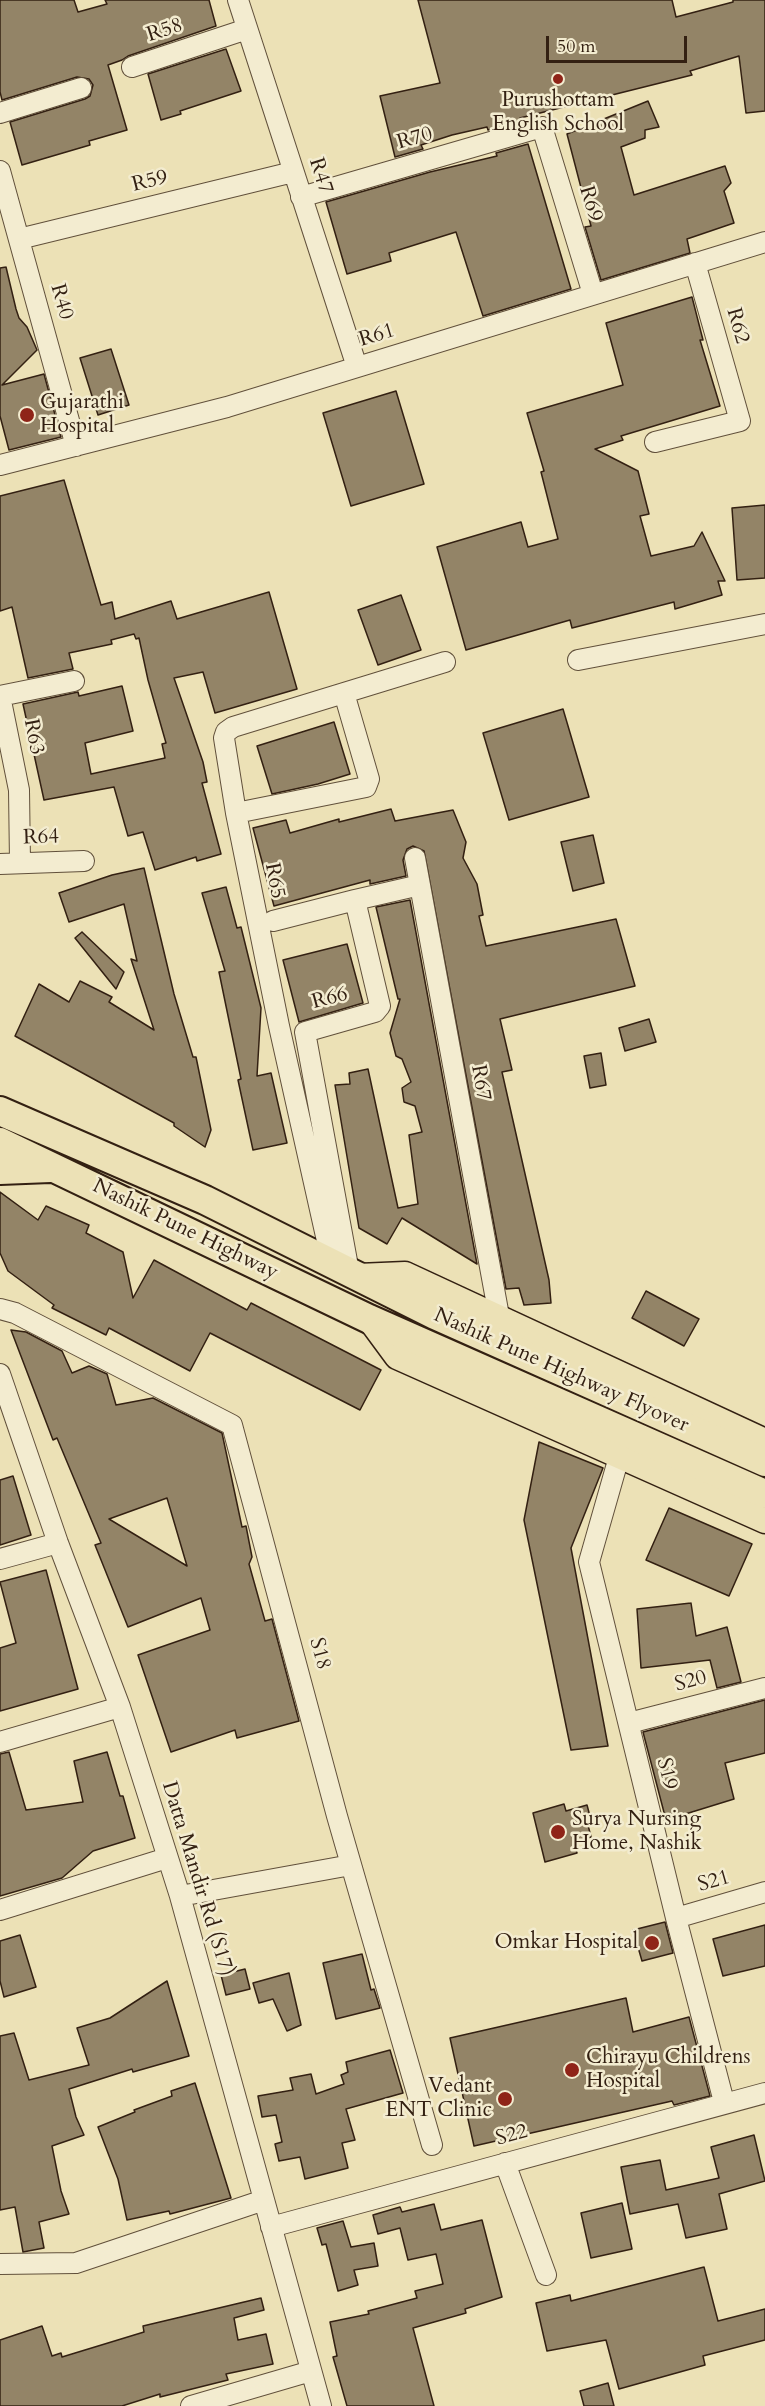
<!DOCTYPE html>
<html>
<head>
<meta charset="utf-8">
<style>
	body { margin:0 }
	#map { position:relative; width:765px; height:2406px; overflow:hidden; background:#ece1b6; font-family:Cardo,serif }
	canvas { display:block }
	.scale { position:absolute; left:546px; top:36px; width:141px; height:27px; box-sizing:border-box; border:3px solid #332012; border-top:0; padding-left:8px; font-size:18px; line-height:21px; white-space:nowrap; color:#332012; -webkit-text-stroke:4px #f3ecd0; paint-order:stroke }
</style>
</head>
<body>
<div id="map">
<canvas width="765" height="2406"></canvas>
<div class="scale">50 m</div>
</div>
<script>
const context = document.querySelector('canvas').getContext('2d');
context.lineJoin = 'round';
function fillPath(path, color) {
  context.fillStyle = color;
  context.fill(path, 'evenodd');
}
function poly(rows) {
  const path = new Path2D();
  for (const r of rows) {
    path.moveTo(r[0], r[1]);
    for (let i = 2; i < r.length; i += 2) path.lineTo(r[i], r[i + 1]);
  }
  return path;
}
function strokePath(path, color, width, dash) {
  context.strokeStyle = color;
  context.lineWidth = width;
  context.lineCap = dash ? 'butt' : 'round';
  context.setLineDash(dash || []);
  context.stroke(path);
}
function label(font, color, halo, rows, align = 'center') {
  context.font = font + ' Cardo,serif';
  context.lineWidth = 5;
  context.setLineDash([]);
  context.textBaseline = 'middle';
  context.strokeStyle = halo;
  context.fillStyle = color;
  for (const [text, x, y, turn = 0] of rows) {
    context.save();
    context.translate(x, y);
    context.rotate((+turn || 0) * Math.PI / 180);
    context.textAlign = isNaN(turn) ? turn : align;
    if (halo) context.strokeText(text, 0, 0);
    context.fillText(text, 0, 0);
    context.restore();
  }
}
const building = poly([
	[0,0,74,0,78,12,107,4,105,0,209,0,216,26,128,56,122,60,108,65,127,130,89,141,90,145,22,165,10,122,85,99,90,96,93,85,89,79,77,77,2,100,0,92,0,0],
	[418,0,672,0,676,17,733,2,733,0,765,0,765,111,746,113,739,56,690,71,692,75,520,118,521,121,488,130,487,127,452,135,421,145,423,149,395,157,380,96,440,83,418,0],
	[226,49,241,91,180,111,181,114,161,120,148,74,226,49],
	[648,101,659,127,645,130,645,138,621,147,634,195,725,166,731,183,724,191,734,223,687,239,690,253,601,280,585,227,591,226,567,134,648,101],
	[528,144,571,289,483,316,456,232,389,253,391,261,347,274,326,202,430,172,497,156,496,153,528,144],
	[6,267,16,309,19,318,27,327,37,350,2,385,44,374,61,437,9,450,0,416,0,268,6,267],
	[692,297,703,340,700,340,720,406,621,436,623,440,595,449,638,471,649,514,640,516,651,556,694,546,702,532,725,581,718,581,722,595,675,609,674,602,572,628,570,620,466,650,437,547,521,522,528,547,558,539,541,472,544,471,527,413,623,385,606,323,692,297],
	[111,349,129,405,98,415,80,358,111,349],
	[396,391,424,484,351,506,323,413,396,391],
	[64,480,101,605,112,602,115,619,171,601,177,619,269,592,297,689,215,713,203,672,174,678,203,762,207,782,202,783,221,854,197,861,196,857,155,870,143,832,128,836,114,787,44,800,23,704,78,692,79,696,122,686,133,731,85,743,91,774,165,758,162,744,166,743,148,680,139,638,136,639,134,634,111,640,112,644,69,653,73,669,28,678,12,607,0,611,0,496,64,480],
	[765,505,765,578,737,580,732,508,765,505],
	[401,595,421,650,378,665,358,610,401,595],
	[563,709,589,797,509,820,483,733,563,709],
	[334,722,350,774,318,784,272,794,257,746,334,722],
	[391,809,395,821,453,810,466,842,463,858,477,884,483,915,479,916,486,946,616,919,635,986,500,1019,512,1070,502,1072,549,1280,551,1303,524,1305,519,1288,506,1289,424,851,413,846,407,849,403,860,406,876,370,884,370,880,274,906,253,828,286,820,290,833,339,819,339,822,391,809],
	[593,835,604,883,573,891,561,842,593,835],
	[144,868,174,994,193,1057,196,1057,211,1130,205,1147,174,1126,174,1123,15,1036,39,984,69,1002,80,981,112,997,109,1002,154,1030,131,959,137,961,124,904,69,922,59,893,112,875,144,868],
	[226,887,237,928,241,927,261,1008,257,1076,271,1073,287,1143,253,1150,238,1080,241,1079,219,972,225,971,202,893,226,887],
	[410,900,477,1264,402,1218,387,1244,359,1228,335,1085,350,1084,349,1073,368,1069,398,1208,418,1204,409,1135,422,1132,415,1106,404,1102,402,1088,411,1082,402,1059,396,1056,390,1033,400,999,398,999,376,907,410,900],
	[82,932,124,972,116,989,75,938,82,932],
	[347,944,363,1003,299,1022,283,960,347,944],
	[649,1019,656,1042,625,1051,619,1028,649,1019],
	[601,1053,606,1085,590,1088,584,1056,601,1053],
	[0,1192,38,1220,46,1206,89,1225,86,1233,123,1252,133,1298,154,1260,247,1310,251,1303,381,1370,360,1410,210,1333,190,1371,109,1328,106,1335,52,1308,54,1305,8,1271,0,1253,0,1192],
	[646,1291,699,1319,684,1346,632,1318,646,1291],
	[11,1330,26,1332,62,1351,72,1373,89,1366,107,1374,116,1405,153,1398,222,1433,242,1527,246,1526,252,1557,249,1564,265,1621,272,1619,299,1721,237,1738,235,1730,171,1752,138,1655,210,1630,201,1598,128,1627,95,1545,101,1543,57,1438,53,1440,11,1330],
	[167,1498,187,1566,109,1519,167,1498],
	[539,1442,603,1468,571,1548,608,1746,571,1750,524,1520,539,1442],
	[13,1476,31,1535,0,1545,0,1480,13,1476],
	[669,1508,752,1544,729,1596,646,1560,669,1508],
	[46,1570,78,1689,0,1711,0,1648,16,1643,0,1582,46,1570],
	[691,1603,696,1636,727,1627,741,1682,717,1688,710,1660,641,1668,637,1609,691,1603],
	[765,1700,765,1753,725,1763,734,1799,666,1820,643,1732,765,1700],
	[9,1752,26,1810,83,1802,74,1761,107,1752,120,1796,123,1796,135,1838,93,1851,62,1878,0,1896,0,1754,9,1752],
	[564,1804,566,1811,587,1805,591,1820,587,1821,591,1837,574,1842,577,1853,545,1862,533,1813,564,1804],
	[665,1922,673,1953,642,1961,633,1930,665,1922],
	[765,1925,765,1966,723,1976,713,1939,765,1925],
	[20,1935,36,1987,4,1997,0,1981,0,1941,20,1935],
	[362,1954,371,1990,374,1989,380,2008,336,2019,323,1963,362,1954],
	[245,1969,250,1989,226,1995,221,1975,245,1969],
	[289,1973,301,2025,287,2031,273,1999,259,2003,253,1983,289,1973],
	[167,1981,189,2056,133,2072,132,2069,69,2089,76,2117,84,2135,52,2146,61,2191,69,2214,39,2222,44,2248,23,2252,15,2207,0,2210,0,2036,14,2033,29,2080,89,2065,77,2028,110,2018,167,1981],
	[626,1998,633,2032,689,2017,710,2096,674,2105,672,2101,474,2146,450,2038,626,1998],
	[390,2050,403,2093,346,2109,355,2140,342,2143,348,2168,305,2179,300,2157,279,2161,275,2144,282,2142,276,2115,262,2117,258,2096,293,2090,290,2078,311,2074,316,2094,344,2084,341,2075,348,2072,346,2062,390,2050],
	[195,2083,231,2198,170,2214,169,2211,127,2220,118,2179,98,2127,135,2112,134,2110,172,2096,171,2091,195,2083],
	[754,2135,765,2181,719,2194,727,2229,686,2238,678,2204,630,2214,621,2167,660,2160,666,2190,719,2178,711,2147,754,2135],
	[622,2203,632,2249,591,2258,581,2213,622,2203],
	[434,2204,441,2230,482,2220,502,2297,465,2309,466,2313,413,2328,434,2406,347,2406,333,2357,337,2356,330,2322,369,2314,368,2311,417,2298,415,2291,443,2284,436,2254,408,2260,400,2228,378,2234,373,2215,400,2207,402,2212,434,2204],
	[343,2221,351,2247,374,2243,378,2266,354,2270,358,2285,338,2291,326,2244,322,2245,317,2228,343,2221],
	[704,2267,718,2321,765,2309,765,2340,703,2356,705,2365,619,2389,606,2340,547,2351,536,2303,570,2295,571,2301,704,2267],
	[261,2298,264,2310,234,2318,238,2340,266,2334,273,2364,226,2374,228,2380,160,2397,160,2394,122,2406,0,2406,0,2340,42,2326,52,2356,61,2353,62,2357,144,2332,143,2326,261,2298],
	[608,2383,614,2406,584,2406,580,2391,608,2383]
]);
fillPath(building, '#938467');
strokePath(building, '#332012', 1.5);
const minor = poly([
	[238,0,357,367],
	[132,67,247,29],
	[0,113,81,88],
	[0,171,76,446],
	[301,197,542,127,593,294],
	[19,239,293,172],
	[655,442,740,421,695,263],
	[0,465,227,407,765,242],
	[578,660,765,624],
	[236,813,366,787,369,779,344,693],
	[415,858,499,1316],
	[20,862,19,790,0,696,74,681],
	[0,864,84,861],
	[355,900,420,885],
	[273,921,355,900,380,1006,375,1012,305,1032,349,1272],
	[332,1263,279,1026,236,813,224,738,226,732,233,727,445,662],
	[0,1309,15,1313,232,1425,337,1816,432,2145],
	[0,1374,58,1543,120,1707,180,1896,321,2406],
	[619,1457,589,1562,676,1918,724,2102],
	[0,1559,58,1543],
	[629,1723,765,1688],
	[0,1742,120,1707],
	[180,1896,351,1865],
	[0,1910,167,1858],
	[676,1918,765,1892],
	[505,2163,546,2275],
	[271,2227,765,2093],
	[0,2264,76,2263,264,2200],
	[191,2406,311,2371]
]);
const major = poly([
	[358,1276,405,1274,765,1441],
	[369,1319,397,1357,765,1521]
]);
const highway = poly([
	[0,1111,205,1200,435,1315,765,1462],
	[0,1142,369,1319,765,1494],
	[0,1170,50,1168]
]);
strokePath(minor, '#61503b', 22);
strokePath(major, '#332012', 27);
strokePath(highway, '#332012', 32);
strokePath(minor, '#f3ecd0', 20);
strokePath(major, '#ece1b6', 24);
strokePath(highway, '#ece1b6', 28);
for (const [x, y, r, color] of [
	[558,79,6,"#8f2418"],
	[27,415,8,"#8f2418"],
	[558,1832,8,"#8f2418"],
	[652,1943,8,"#8f2418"],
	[572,2070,8,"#8f2418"],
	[505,2099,8,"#8f2418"]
]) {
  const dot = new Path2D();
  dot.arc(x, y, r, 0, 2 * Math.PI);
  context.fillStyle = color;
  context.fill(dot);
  strokePath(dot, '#f3ecd0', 2);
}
label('21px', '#332012', '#f3ecd0', [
	["R58",165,31,-18],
	["R70",415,139,-16],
	["R47",320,176,72],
	["R59",150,182,-14],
	["R69",590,204,73],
	["R40",61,302,74],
	["R62",737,326,74],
	["R61",377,336,-17],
	["R63",33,737,79],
	["R64",41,838,-2],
	["R65",274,881,79],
	["R66",330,999,-15],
	["R67",480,1083,80],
	["Nashik Pune Highway",185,1230,26],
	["Nashik Pune Highway Flyover",561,1371,24],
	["S18",319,1654,75],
	["S20",691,1682,-15],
	["S19",666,1774,76],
	["Datta Mandir Rd (S17)",197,1879,73],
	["S21",714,1882,-16],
	["S22",512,2136,-15]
]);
label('21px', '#332012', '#f3ecd0', [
	["Purushottam",558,101,"center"],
	["English School",558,125,"center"],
	["Gujarathi",40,403],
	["Hospital",40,427],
	["Surya Nursing",572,1820],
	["Home, Nashik",572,1844],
	["Omkar Hospital",638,1943,"right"],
	["Chirayu Childrens",586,2058],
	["Hospital",586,2082],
	["Vedant",492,2087,"right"],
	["ENT Clinic",492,2111,"right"]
], 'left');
</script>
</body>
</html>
